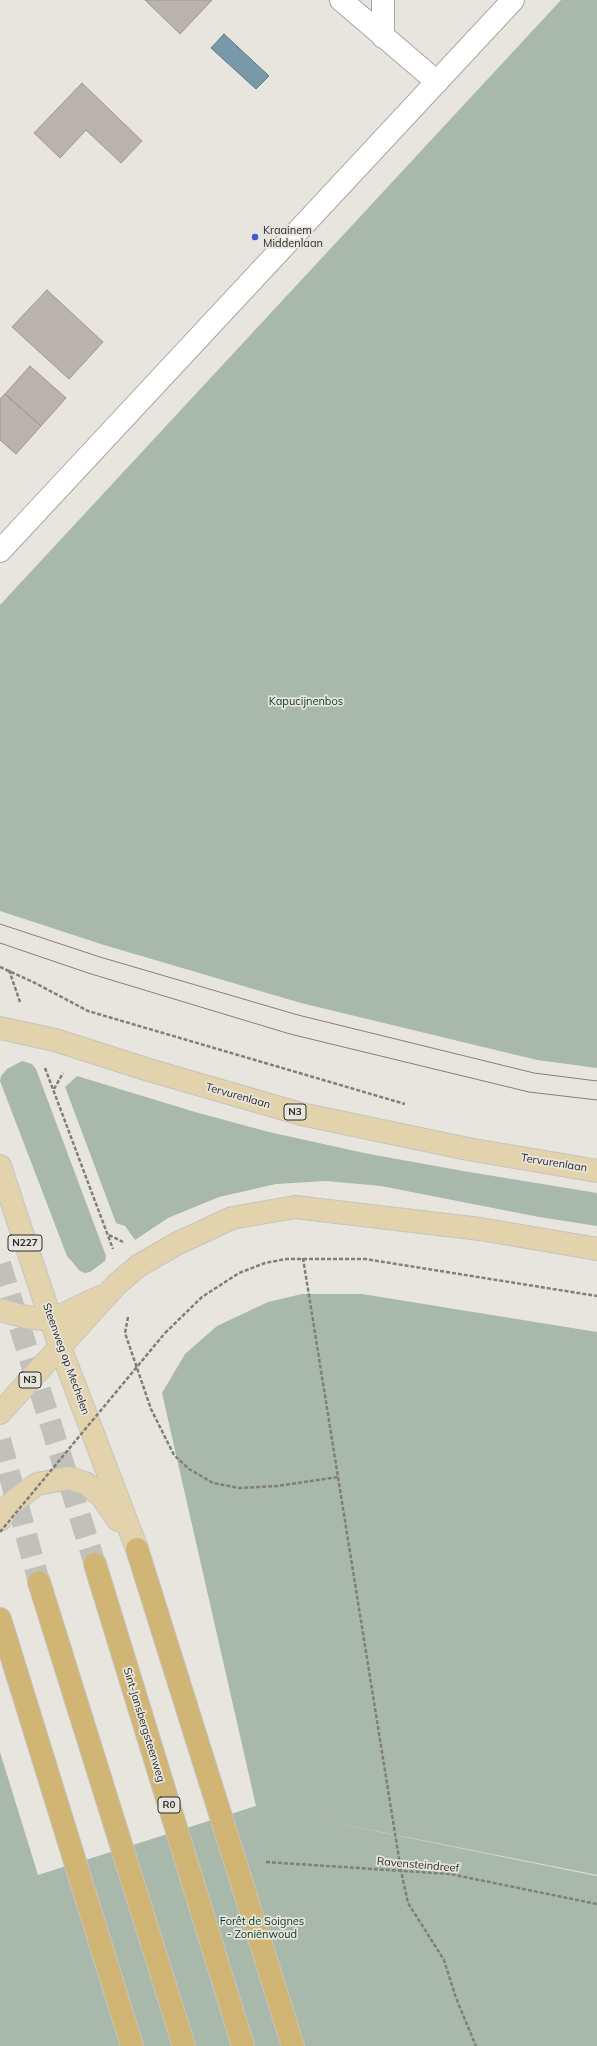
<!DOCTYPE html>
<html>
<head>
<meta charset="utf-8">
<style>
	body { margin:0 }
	canvas { display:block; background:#e7e5de }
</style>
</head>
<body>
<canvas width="597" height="2046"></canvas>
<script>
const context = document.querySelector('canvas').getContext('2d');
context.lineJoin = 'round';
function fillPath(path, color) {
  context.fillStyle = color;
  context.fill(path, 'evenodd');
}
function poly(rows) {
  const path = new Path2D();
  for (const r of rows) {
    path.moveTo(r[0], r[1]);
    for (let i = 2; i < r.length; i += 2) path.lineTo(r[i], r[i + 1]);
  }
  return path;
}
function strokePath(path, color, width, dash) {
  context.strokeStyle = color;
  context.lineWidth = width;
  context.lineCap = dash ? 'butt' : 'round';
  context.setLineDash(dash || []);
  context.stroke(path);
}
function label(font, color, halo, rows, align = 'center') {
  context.font = font + ' Mulish,sans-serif';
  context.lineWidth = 3.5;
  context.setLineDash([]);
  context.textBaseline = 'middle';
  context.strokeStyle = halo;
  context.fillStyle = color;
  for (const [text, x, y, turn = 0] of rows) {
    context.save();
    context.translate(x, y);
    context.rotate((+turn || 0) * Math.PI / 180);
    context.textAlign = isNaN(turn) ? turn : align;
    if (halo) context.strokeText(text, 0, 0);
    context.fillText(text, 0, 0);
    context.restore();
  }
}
fillPath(poly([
	[561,0,597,0,597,1068,537,1060,301,1003,104,945,0,911,0,605],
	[22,1061,32,1064,36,1069,106,1256,105,1261,90,1272,85,1273,80,1271,67,1256,0,1081,1,1076,7,1069],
	[77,1076,195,1112,269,1132,364,1153,463,1171,597,1193,597,1226,539,1217,381,1186,326,1181,276,1184,219,1197,168,1218,135,1240,125,1226,116,1223,65,1087],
	[302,1294,362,1294,597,1332,597,1875,306,1817,597,1876,597,2046,0,2046,0,1752,38,1875,256,1806,162,1393,185,1354,217,1326,268,1302]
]), '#a8b9ab');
const water = poly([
	[224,34,269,76,256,89,211,48,224,34]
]);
fillPath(water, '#7899aa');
strokePath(water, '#617883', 1);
const building = poly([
	[145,0,212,0,180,34,145,0],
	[82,83,142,141,121,163,86,130,60,158,34,133,82,83],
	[47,290,103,342,69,379,12,327,47,290],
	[30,366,66,398,41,426,5,394,30,366],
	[5,394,41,426,16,454,0,440,0,399,5,394]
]);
fillPath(building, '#b9b2af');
strokePath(building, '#9e9794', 1);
strokePath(poly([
	[0,1264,95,1564],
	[0,1440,39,1582]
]), '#c2c0ba', 22, [22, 11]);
const street = poly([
	[341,0,437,82],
	[383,37,383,0]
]);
const secondary = poly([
	[0,551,513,0]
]);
const primary = poly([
	[0,1028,55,1040,149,1070,301,1114,468,1149,597,1171],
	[0,1166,60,1347,137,1549],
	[0,1310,26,1317,51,1320,100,1297],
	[0,1413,116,1285,138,1266,176,1244,232,1218,295,1207,480,1229,597,1249],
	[0,1520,8,1506,37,1484,69,1478,87,1484,102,1497,118,1520]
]);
const highway = poly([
	[137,1549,293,2046],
	[95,1564,243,2046],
	[39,1582,184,2046],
	[0,1619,132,2046]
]);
strokePath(street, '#a8a69f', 24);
strokePath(secondary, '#a8a69f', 24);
strokePath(primary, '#c4c4c3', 24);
strokePath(highway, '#c4c4c3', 24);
strokePath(poly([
	[0,967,35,983,88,1011,405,1104],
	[9,970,20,1002],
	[45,1068,113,1249],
	[54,1089,63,1073],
	[109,1235,123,1242],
	[303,1258,401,1871,408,1903,444,1960,456,1998,476,2046],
	[128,1317,125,1333,151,1409,174,1455,189,1469,213,1483,239,1488,277,1486,338,1477],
	[165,1333,202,1297,239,1273,265,1263,286,1259,365,1259,597,1296],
	[266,1862,450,1874,597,1904]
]), '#807f7a', 2.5, [4, 2]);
strokePath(street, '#fff', 22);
strokePath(secondary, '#fff', 22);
strokePath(primary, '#e3d3ac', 22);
strokePath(highway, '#d1b574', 22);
strokePath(poly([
	[0,924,100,957,298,1015,534,1073,597,1081],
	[0,943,88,973,290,1034,529,1092,597,1100]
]), '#82807b', 1);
strokePath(poly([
	[0,1532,165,1333]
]), '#807f7a', 2.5, [4, 2]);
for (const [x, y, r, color] of [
	[255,237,4,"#4059cc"]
]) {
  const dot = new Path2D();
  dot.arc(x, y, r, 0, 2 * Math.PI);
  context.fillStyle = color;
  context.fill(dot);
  strokePath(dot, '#e7e5de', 1.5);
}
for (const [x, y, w] of [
	[295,1112,22],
	[25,1243,34],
	[30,1380,22],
	[169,1805,22]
]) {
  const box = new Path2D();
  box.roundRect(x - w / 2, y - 8, w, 16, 3);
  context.fillStyle = '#e7e5de';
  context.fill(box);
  strokePath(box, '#2c2b28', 1);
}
label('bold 10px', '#2c2b28', null, [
	["N3",295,1112],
	["N227",25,1243],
	["N3",30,1380],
	["R0",169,1805]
]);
label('11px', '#2c2b28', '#e7e5de', [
	["Kraainem",263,231],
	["Middenlaan",263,244]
], 'left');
label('11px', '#073a1b', '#e7e5de', [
	["Kapucijnenbos",306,702],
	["Forêt de Soignes",262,1922],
	["- Zoniënwoud",262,1935]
]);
label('11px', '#2c2b28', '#e7e5de', [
	["Tervurenlaan",238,1096,16],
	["Tervurenlaan",554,1163,9],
	["Steenweg op Mechelen",66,1359,70],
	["Sint-Jansbergsteenweg",144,1725,73],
	["Ravensteindreef",418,1865,5]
]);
</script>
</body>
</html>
